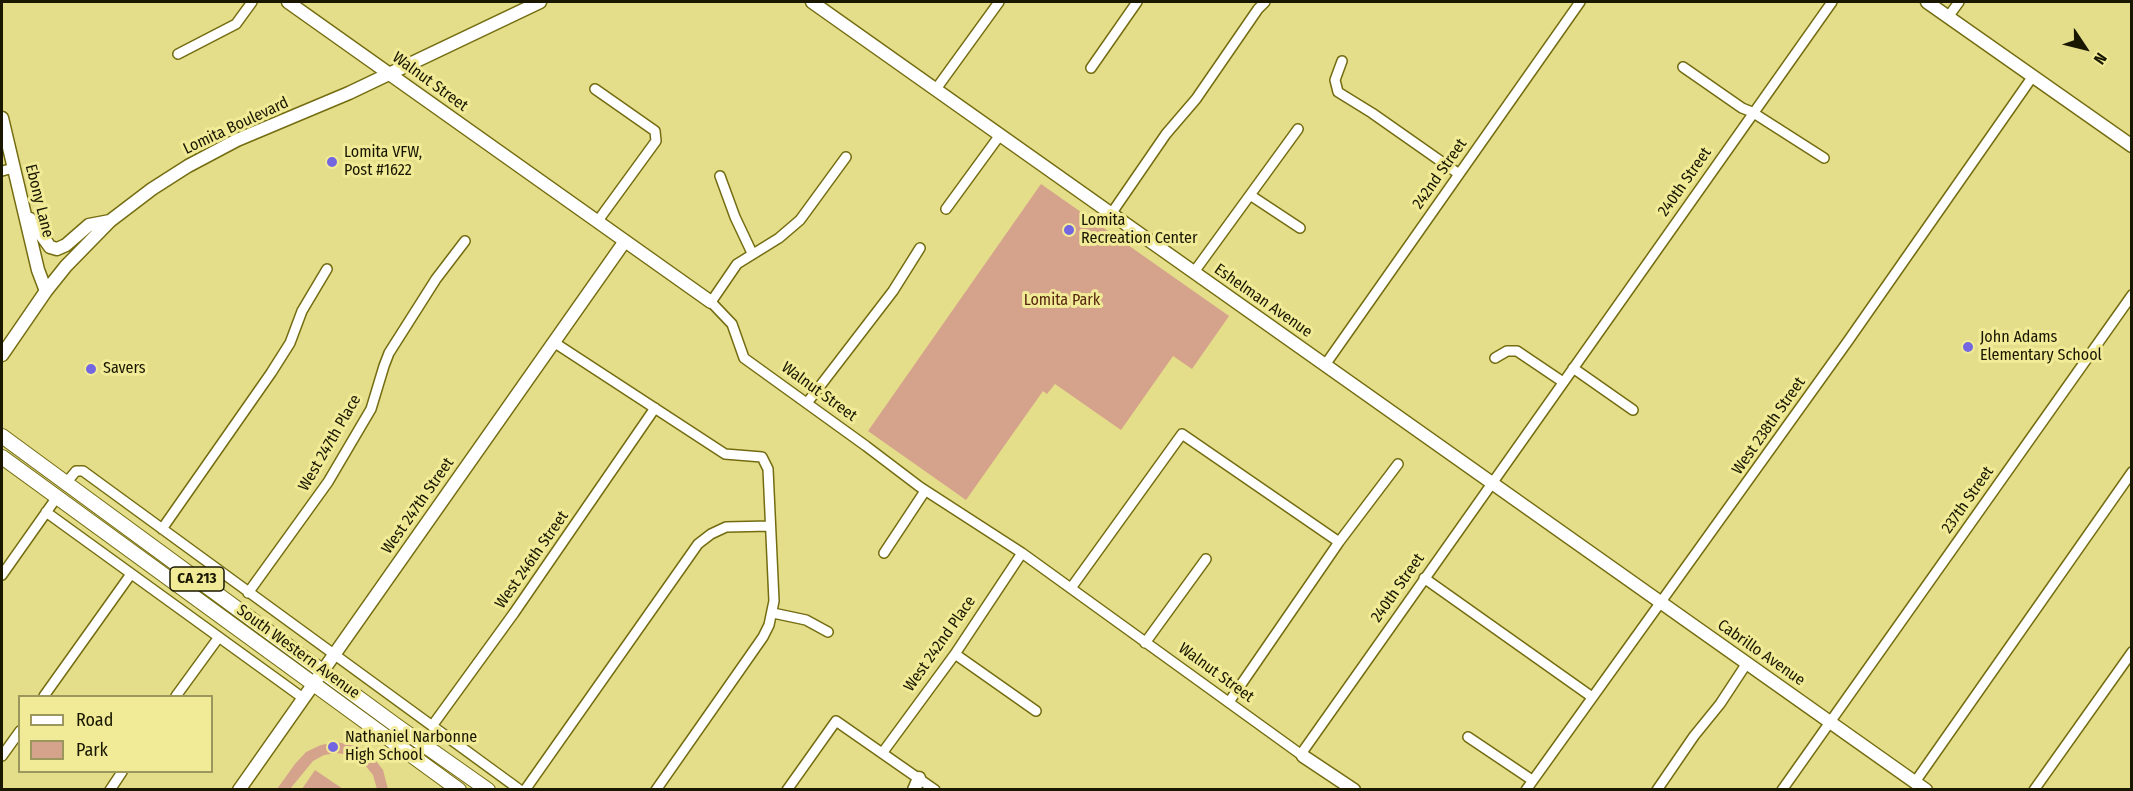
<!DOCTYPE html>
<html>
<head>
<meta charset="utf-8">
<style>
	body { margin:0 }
	#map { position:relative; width:2133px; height:791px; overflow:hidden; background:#e4dd8a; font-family:"Fira Sans Condensed",sans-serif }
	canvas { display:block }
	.frame { position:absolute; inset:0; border:3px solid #191700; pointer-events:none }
	.legend { position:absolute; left:18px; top:695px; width:195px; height:78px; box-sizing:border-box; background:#f1eb97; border:2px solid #9b965b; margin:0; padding:8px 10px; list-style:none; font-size:18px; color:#191700 }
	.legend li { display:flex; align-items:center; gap:12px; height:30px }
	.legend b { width:30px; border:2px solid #9b965b }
	.north { position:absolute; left:2055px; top:18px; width:60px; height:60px; -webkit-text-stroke:4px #f1eb97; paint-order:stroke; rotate:125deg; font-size:16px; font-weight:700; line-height:24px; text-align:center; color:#191700 }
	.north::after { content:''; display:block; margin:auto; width:21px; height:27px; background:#191700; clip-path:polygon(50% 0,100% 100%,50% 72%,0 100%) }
</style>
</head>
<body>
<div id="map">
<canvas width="2133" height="791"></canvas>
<div class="frame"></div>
<ul class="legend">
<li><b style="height:8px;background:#fff"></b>Road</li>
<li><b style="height:16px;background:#d5a28c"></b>Park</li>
</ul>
<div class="north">N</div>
</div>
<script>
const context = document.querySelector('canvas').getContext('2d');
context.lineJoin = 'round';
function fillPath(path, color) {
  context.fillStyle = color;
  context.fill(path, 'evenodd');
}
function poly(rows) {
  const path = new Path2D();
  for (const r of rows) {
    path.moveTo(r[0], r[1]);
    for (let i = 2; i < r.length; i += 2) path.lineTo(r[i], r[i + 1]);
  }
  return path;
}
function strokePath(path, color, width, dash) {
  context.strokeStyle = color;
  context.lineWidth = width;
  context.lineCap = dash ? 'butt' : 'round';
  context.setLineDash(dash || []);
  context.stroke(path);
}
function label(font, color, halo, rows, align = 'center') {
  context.font = font + ' "Fira Sans Condensed",sans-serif';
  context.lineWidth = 6;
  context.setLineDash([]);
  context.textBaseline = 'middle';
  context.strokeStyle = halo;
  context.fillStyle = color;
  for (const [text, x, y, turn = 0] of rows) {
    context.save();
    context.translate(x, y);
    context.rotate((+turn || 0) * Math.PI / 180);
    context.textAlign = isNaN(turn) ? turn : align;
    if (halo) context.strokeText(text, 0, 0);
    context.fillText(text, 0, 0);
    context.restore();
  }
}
fillPath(poly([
	[1041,184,1229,316,1192,369,1173,356,1121,430,1055,384,1047,394,1043,391,966,500,868,431],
	[336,742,360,747,373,757,383,770,388,789,377,789,373,775,361,760,349,755,337,753,324,755,313,761,290,789,277,789,295,764,306,752,321,745],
	[315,770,343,789,302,789]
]), '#d5a28c');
const street = poly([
	[1948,17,1959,2],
	[178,54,236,24,252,2],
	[1342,61,1335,80,1338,92,1372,113,1459,174],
	[1683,67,1742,108,1752,112,1824,158],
	[1091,68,1137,2],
	[595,89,655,131,656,141,597,222],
	[936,89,999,2],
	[846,157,800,220,779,238,737,264,711,302,732,324,744,358,866,446,920,487,1022,553,1303,756],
	[2,171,14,168],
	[720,176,735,217,752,253],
	[1250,195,1300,228],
	[946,209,1000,135],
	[1111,214,1166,134,1196,99,1258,9,1265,2],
	[1194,272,1298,129],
	[555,343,725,454,762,457,768,469,774,601,769,625,763,637,656,790],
	[1495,358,1507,351,1517,351,1563,382],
	[1325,365,1580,2],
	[1573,368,1633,410],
	[807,403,893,291,920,248],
	[66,483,76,471,83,471,520,790],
	[46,512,303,698],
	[162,529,271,373,290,343,302,311,327,269],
	[884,553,925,491],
	[2,575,57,497],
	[1424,578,1592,697],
	[1071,588,1182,434,1339,542],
	[248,593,328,482,371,409,384,366,389,353,436,279,465,241],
	[773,613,806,620,828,632],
	[1145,643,1206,559],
	[955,654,1036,711],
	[44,696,131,574],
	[176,696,219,637],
	[1229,702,1339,542,1398,464],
	[432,726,514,613,655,408],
	[1468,737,1532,780],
	[883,752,955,654,1022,553],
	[1301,754,1832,2],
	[2,756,20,731],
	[1915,782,2132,472],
	[110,790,122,772],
	[525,790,698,544,711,534,726,527,770,526],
	[787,790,836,721,935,790],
	[1526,790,1848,341,2033,76],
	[1657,790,1694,736,1720,704,1747,663],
	[1782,790,2132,295],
	[2034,790,2132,652]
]);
const secondary = poly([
	[288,2,711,302],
	[812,2,1926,790],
	[1927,2,2132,146],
	[2,118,38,270,46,291],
	[30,219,50,247,57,249,66,245,89,225,110,221],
	[2,355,46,291,66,266,110,221,152,189,188,166,237,140,349,93,540,2],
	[1303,756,1354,790],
	[239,790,625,241],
	[914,790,919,778]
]);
const primary = poly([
	[2,436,397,726,488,790],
	[2,457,459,790]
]);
strokePath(street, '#746c11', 12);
strokePath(secondary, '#746c11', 15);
strokePath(primary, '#746c11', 16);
strokePath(street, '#fff', 9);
strokePath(secondary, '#fff', 12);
strokePath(primary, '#fff', 14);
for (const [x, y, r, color] of [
	[332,162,6,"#7466e1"],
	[1069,230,6,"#7466e1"],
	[1968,347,6,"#7466e1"],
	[91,369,6,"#7466e1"],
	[333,747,6,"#7466e1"]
]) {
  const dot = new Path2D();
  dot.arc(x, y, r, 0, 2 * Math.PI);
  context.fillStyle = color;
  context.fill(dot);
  strokePath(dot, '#f1eb97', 2);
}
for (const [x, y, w] of [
	[197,579,54]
]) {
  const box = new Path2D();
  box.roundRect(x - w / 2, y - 12, w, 24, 4.5);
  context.fillStyle = '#f1eb97';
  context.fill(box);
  strokePath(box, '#191700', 1.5);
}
label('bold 15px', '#191700', null, [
	["CA 213",197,579]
]);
label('16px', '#191700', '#f1eb97', [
	["Walnut Street",430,82,36],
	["Lomita Boulevard",236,126,-25],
	["242nd Street",1440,174,-55],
	["240th Street",1685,182,-55],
	["Ebony Lane",39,201,76],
	["Eshelman Avenue",1263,301,35],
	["Walnut Street",819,392,36],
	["West 238th Street",1769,426,-55],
	["West 247th Place",330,443,-60],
	["237th Street",1968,500,-55],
	["West 247th Street",418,506,-55],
	["West 246th Street",532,560,-55],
	["240th Street",1398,588,-55],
	["West 242nd Place",940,644,-55],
	["South Western Avenue",298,652,36],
	["Cabrillo Avenue",1761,653,35],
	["Walnut Street",1216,673,36]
]);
label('16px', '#191700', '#f1eb97', [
	["Lomita VFW,",344,153],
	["Post #1622",344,171],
	["Lomita",1081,221],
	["Recreation Center",1081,239],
	["John Adams",1980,338],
	["Elementary School",1980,356],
	["Savers",103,369],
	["Nathaniel Narbonne",345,738],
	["High School",345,756]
], 'left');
label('16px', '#59270f', '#f1eb97', [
	["Lomita Park",1062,301]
]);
</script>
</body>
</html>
